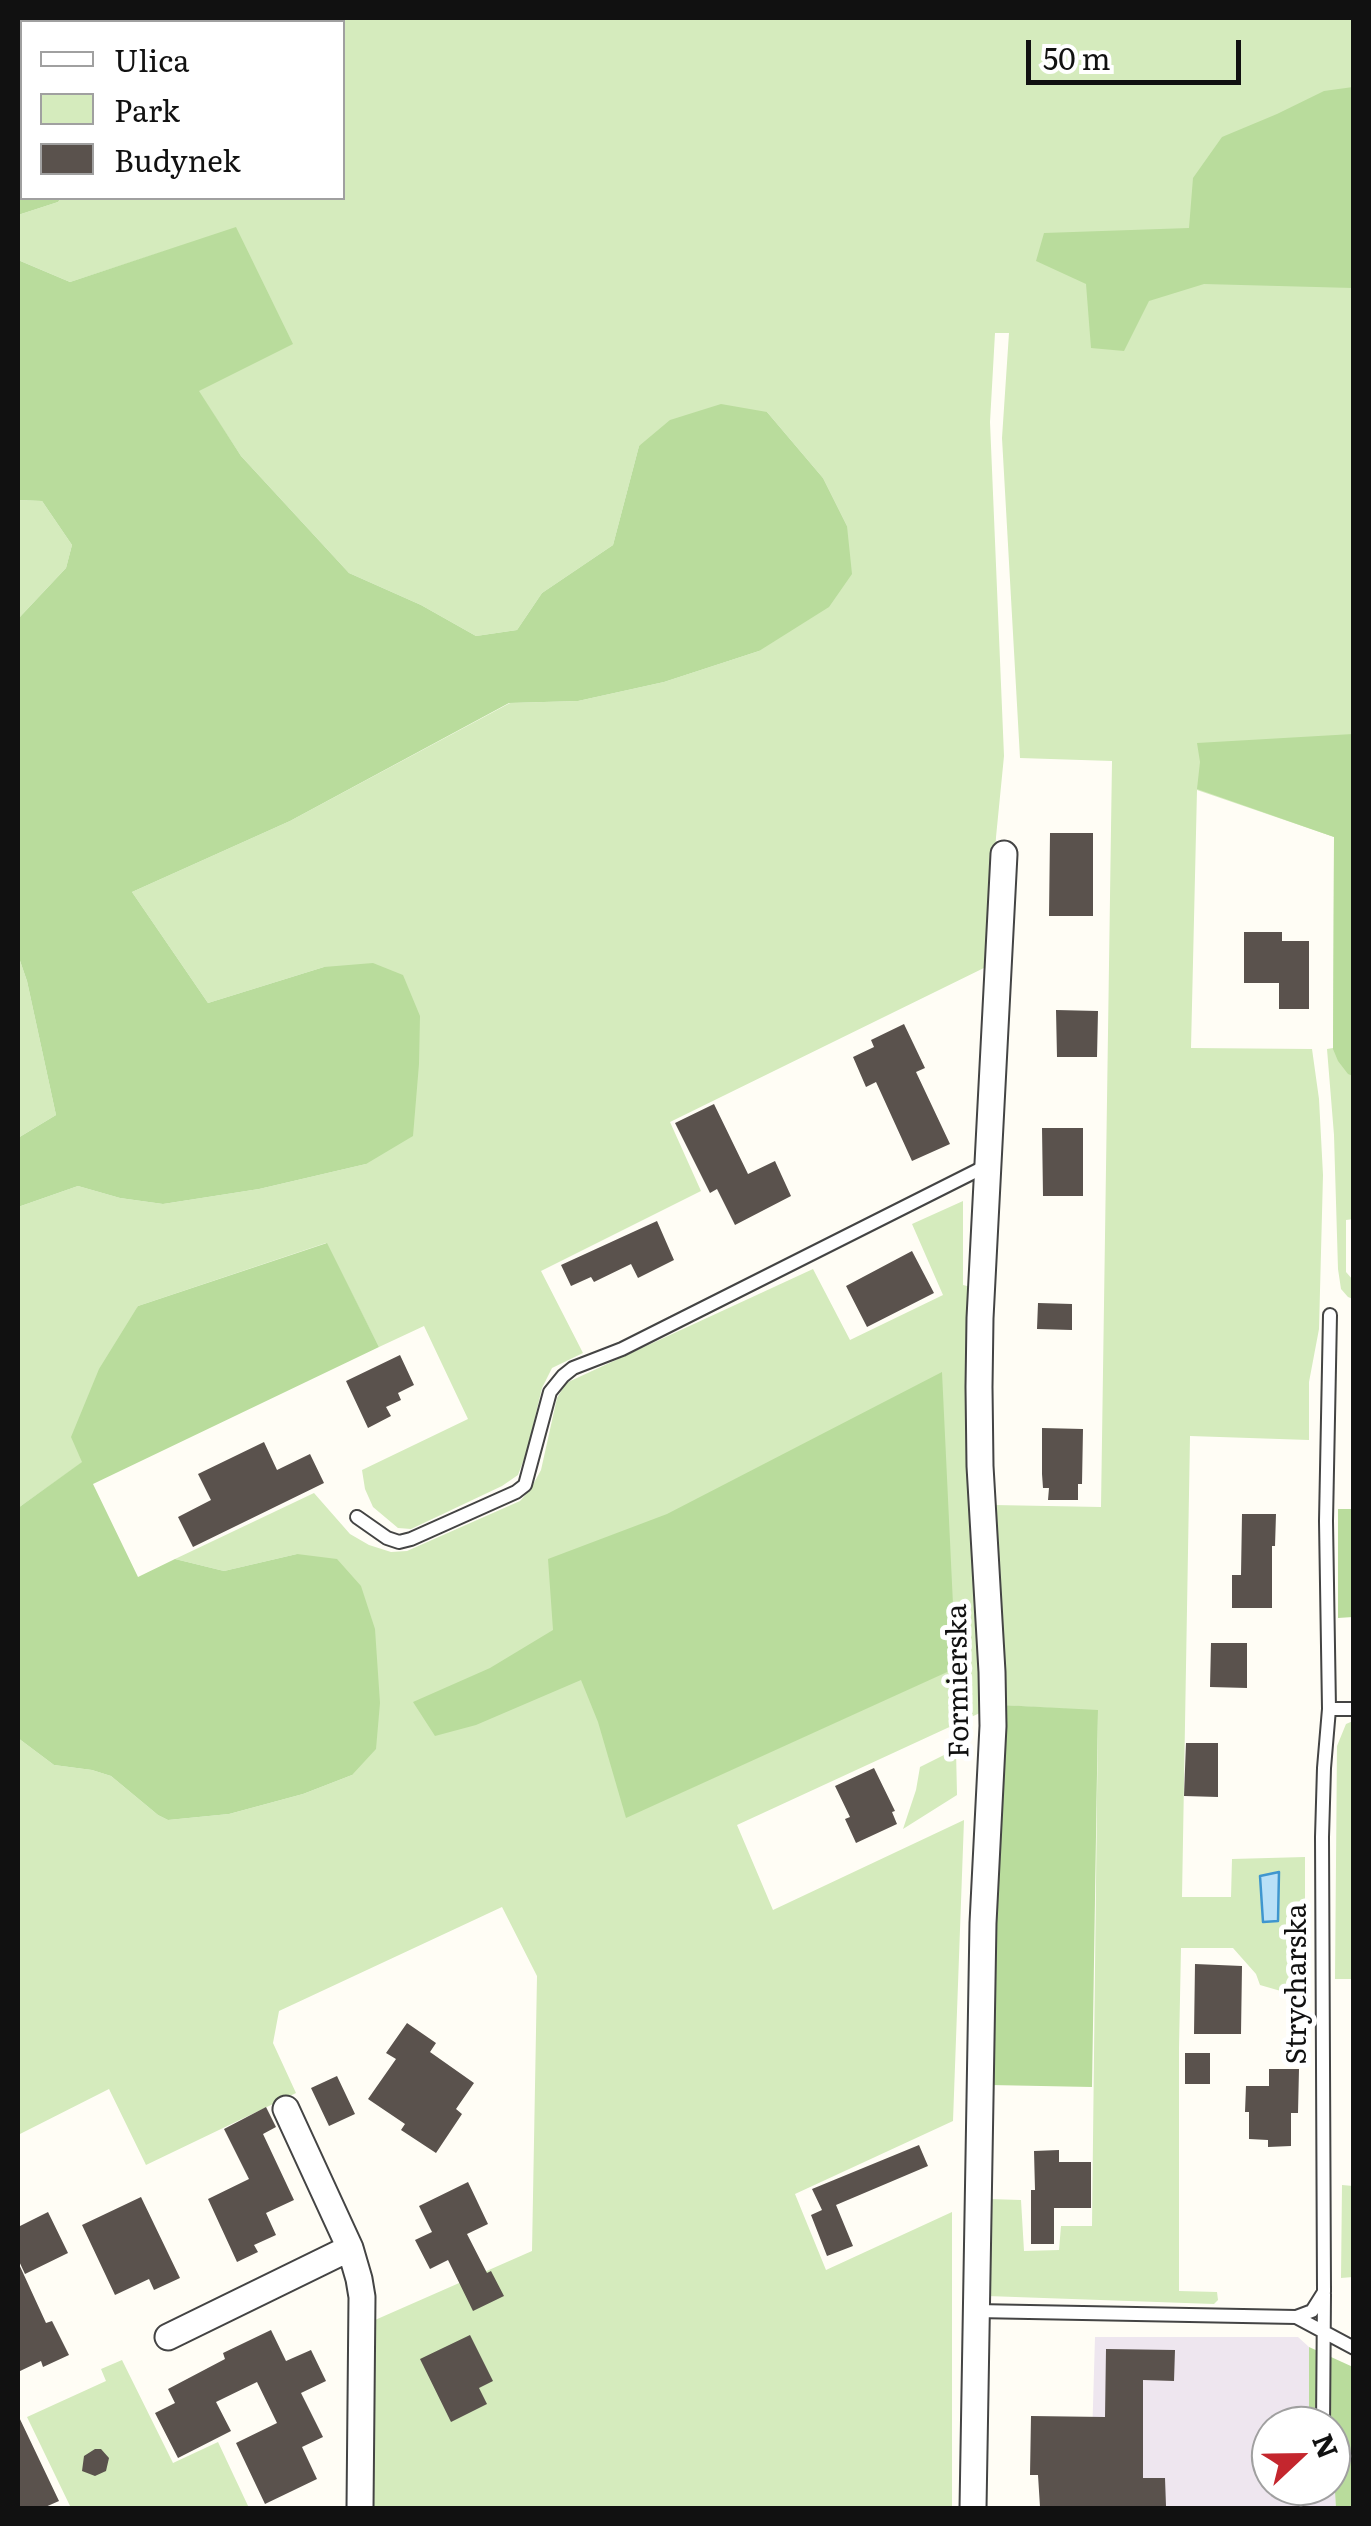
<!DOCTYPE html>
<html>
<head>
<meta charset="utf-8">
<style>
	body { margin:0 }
	#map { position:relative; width:1371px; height:2526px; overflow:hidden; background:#fffdf5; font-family:Literata,serif }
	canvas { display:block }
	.frame { position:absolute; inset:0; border:20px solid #111; pointer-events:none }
	.legend { position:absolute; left:20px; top:20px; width:325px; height:180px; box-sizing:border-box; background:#fff; border:2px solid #a0a0a0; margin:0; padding:12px 18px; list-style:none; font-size:30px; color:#111 }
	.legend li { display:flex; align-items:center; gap:20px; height:50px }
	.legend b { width:50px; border:2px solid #a0a0a0 }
	.north { position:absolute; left:1251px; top:2406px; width:100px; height:100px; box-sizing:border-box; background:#fff; border:2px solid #a0a0a0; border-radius:50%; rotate:68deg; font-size:28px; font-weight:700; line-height:40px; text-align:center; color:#111 }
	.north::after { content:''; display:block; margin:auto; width:35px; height:45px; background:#c4262e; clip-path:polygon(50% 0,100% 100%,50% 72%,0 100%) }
	.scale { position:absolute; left:1026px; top:40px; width:215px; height:45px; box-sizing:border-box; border:5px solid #111; border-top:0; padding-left:12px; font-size:30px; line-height:35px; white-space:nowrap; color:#111; -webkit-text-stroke:8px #fff; paint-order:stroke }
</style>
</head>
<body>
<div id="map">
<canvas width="1371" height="2526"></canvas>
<div class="frame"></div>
<ul class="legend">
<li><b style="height:12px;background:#fff"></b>Ulica</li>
<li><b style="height:28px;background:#d5ebbd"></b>Park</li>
<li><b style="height:28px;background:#5a524d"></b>Budynek</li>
</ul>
<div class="north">N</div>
<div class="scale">50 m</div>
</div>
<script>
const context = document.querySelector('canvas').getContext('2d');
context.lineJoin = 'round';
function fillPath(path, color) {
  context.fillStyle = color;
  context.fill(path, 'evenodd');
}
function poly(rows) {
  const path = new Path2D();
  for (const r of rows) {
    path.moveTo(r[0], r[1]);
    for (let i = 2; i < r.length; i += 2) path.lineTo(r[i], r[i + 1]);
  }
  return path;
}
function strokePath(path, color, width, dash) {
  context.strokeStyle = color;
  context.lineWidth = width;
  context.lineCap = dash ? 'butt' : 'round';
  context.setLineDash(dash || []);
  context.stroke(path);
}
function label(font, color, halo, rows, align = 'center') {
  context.font = font + ' Literata,serif';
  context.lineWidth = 10;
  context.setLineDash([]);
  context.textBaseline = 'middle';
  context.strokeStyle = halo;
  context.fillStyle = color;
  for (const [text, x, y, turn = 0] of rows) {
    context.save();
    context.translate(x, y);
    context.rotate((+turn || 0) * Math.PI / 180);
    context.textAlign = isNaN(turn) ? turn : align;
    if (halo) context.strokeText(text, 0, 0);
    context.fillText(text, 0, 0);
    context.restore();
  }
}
fillPath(poly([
	[1095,2337,1298,2337,1309,2347,1309,2426,1271,2426,1271,2486,1331,2486,1331,2454,1334,2459,1336,2508,1090,2508]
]), '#eee6ef');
fillPath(poly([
	[18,18,1353,18,1354,1219,1346,1220,1346,1272,1353,1280,1353,1299,1348,1297,1341,1289,1338,1269,1334,1135,1327,1049,1333,1048,1334,837,1197,790,1191,1048,1312,1049,1319,1099,1323,1175,1319,1329,1309,1382,1309,1440,1190,1436,1182,1897,1231,1897,1232,1859,1305,1857,1305,1998,1260,1985,1256,1974,1233,1948,1181,1948,1179,2048,1179,2291,1217,2292,1218,2300,1214,2304,987,2296,988,2199,1021,2200,1024,2251,1059,2250,1061,2226,1092,2226,1098,1711,1002,1705,994,1505,1101,1507,1112,761,1020,758,1002,438,1009,333,995,333,990,422,1004,756,996,837,990,965,670,1122,701,1191,541,1271,583,1353,552,1368,542,1388,527,1451,518,1475,502,1486,411,1529,398,1528,373,1507,365,1489,362,1470,468,1419,424,1326,379,1347,326,1243,138,1306,83,1462,18,1508,18,1207,78,1186,120,1198,163,1204,259,1189,366,1164,324,967,208,1003,132,892,290,821,510,703,578,701,664,682,759,651,847,526,823,478,767,412,639,446,613,545,542,593,517,630,476,636,421,605,349,573,241,456,198,391,236,228,70,282,18,260,18,215,58,202,61,198,342,198,342,22,22,22,22,150,18,152],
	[18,500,42,501,72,545,66,568,18,619],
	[18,955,27,981,56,1115,18,1138],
	[963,1201,963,1285,971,1287,982,1712,737,1825,773,1910,964,1820,953,2121,795,2194,826,2270,952,2212,952,2508,373,2508,375,2320,532,2251,537,1976,502,1907,279,2011,273,2043,296,2093,146,2165,109,2089,18,2135,18,1738,54,1765,92,1770,111,1776,158,1815,168,1820,229,1814,303,1794,352,1775,297,1554,224,1571,175,1559,314,1493,350,1534,369,1545,391,1552,407,1551,520,1501,530,1490,541,1470,557,1398,566,1383,813,1269,850,1340,943,1295,912,1224],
	[1353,1721,1353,1979,1335,1979,1337,1746,1346,1724],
	[956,1749,957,1795,903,1829,916,1790,920,1767],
	[1342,2185,1353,2186,1353,2277,1341,2278],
	[122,2360,173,2463,218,2442,249,2508,71,2508,27,2417,106,2381,101,2369]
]), '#d5ebbd');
fillPath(poly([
	[1353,87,1353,288,1204,284,1149,301,1124,351,1091,348,1086,284,1036,261,1044,233,1189,228,1193,178,1222,137,1277,114,1324,91],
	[22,150,22,198,61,198,58,202,18,215,18,152],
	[236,227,293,344,199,391,241,456,349,573,421,605,476,636,517,630,542,593,613,545,639,446,670,420,721,404,767,412,823,478,847,526,852,574,829,607,759,651,664,682,578,701,509,703,290,821,132,892,208,1003,324,967,373,963,403,975,420,1016,419,1064,413,1136,366,1164,259,1189,163,1204,120,1198,78,1186,18,1207,18,1138,56,1115,27,981,18,955,18,619,66,568,72,545,42,501,18,500,18,260,70,282],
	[1353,734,1354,734,1353,1076,1348,1074,1338,1061,1333,1049,1334,837,1197,789,1200,762,1197,743],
	[327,1243,379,1347,93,1484,138,1577,175,1559,224,1571,297,1554,337,1559,361,1586,375,1629,380,1703,376,1749,352,1775,303,1794,229,1814,168,1820,158,1815,111,1776,92,1770,54,1765,18,1738,18,1508,82,1462,71,1437,99,1369,138,1306],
	[942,1372,956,1668,626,1818,598,1722,581,1680,476,1725,435,1736,413,1702,490,1668,553,1630,548,1559,667,1514],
	[1338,1509,1353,1509,1353,1617,1338,1618],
	[1002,1705,1098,1710,1092,2087,990,2085],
	[1309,2347,1353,2367,1353,2508,1336,2508,1331,2426,1309,2426]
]), '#b9dc9c');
const water = poly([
	[1279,1872,1278,1921,1263,1922,1260,1876,1279,1872]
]);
fillPath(water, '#b9e0f7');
strokePath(water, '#3f96cf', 2.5);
fillPath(poly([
	[1050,833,1093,833,1093,916,1049,916],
	[1244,932,1282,932,1282,941,1309,941,1309,1009,1279,1009,1279,983,1244,983],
	[1056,1010,1098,1011,1097,1057,1057,1057],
	[904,1024,925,1068,916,1072,950,1144,912,1161,876,1082,866,1087,853,1057,874,1047,871,1040],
	[714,1104,748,1174,775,1161,791,1196,735,1225,717,1189,710,1193,675,1123],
	[1042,1128,1083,1128,1083,1196,1043,1196],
	[657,1221,674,1260,638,1278,631,1264,594,1282,591,1277,571,1286,561,1265],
	[912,1251,934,1293,867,1327,846,1286],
	[1038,1303,1072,1304,1072,1330,1037,1329],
	[400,1355,414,1385,398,1393,401,1400,386,1407,391,1416,368,1428,346,1381],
	[1042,1428,1083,1429,1082,1484,1078,1484,1078,1500,1048,1500,1049,1488,1043,1488,1042,1474],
	[264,1442,277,1470,310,1454,324,1483,193,1547,178,1517,211,1500,198,1474],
	[1242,1514,1276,1514,1275,1546,1272,1546,1272,1608,1232,1608,1232,1575,1241,1575],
	[1211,1643,1247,1643,1247,1688,1210,1687],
	[1186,1743,1218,1743,1218,1797,1184,1796],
	[874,1768,895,1811,892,1812,897,1824,856,1843,845,1819,850,1817,835,1786],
	[1195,1964,1242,1966,1241,2034,1194,2034],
	[407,2023,436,2043,430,2052,474,2083,456,2109,462,2114,436,2153,401,2130,405,2124,368,2099,396,2059,386,2053],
	[1185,2053,1210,2053,1210,2084,1185,2084],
	[1269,2069,1299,2069,1298,2113,1291,2113,1291,2146,1268,2147,1268,2140,1249,2139,1249,2112,1245,2112,1246,2086,1269,2086],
	[337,2076,355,2114,329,2126,311,2088],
	[266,2107,276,2127,263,2134,294,2200,266,2213,276,2235,254,2245,258,2252,237,2262,208,2199,249,2179,224,2129],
	[919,2145,928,2166,836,2205,853,2246,827,2256,811,2215,822,2210,812,2189],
	[1059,2150,1059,2162,1091,2162,1091,2208,1054,2208,1054,2244,1031,2244,1031,2190,1035,2190,1034,2151],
	[468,2182,488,2224,467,2234,487,2273,491,2271,504,2296,473,2311,448,2260,430,2269,415,2240,432,2232,419,2206],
	[141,2197,180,2278,154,2290,149,2279,115,2295,82,2225],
	[48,2212,68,2253,25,2274,18,2259,18,2227],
	[18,2262,46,2323,52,2321,69,2355,43,2367,41,2361,18,2372],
	[271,2330,286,2361,311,2350,326,2381,301,2393,323,2437,302,2447,317,2479,265,2504,236,2443,277,2423,257,2382,216,2402,231,2431,178,2458,155,2413,175,2403,168,2389,225,2359,223,2353],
	[470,2335,493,2381,479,2388,487,2404,451,2422,420,2359],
	[1106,2349,1175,2350,1174,2381,1143,2380,1143,2478,1165,2478,1166,2506,1142,2506,1142,2508,1044,2508,1040,2507,1038,2475,1030,2475,1031,2416,1105,2417],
	[18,2415,59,2501,43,2508,18,2508],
	[95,2449,101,2449,109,2458,106,2471,95,2476,82,2471,84,2456]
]), '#5a524d');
const lane = poly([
	[357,1517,387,1538,399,1542,411,1539,516,1492,525,1485,550,1392,563,1376,573,1368,622,1349,988,1165],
	[1329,1709,1354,1709],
	[976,2311,1296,2317,1312,2311,1324,2292,1322,1837,1324,1768,1329,1709,1326,1521,1330,1315],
	[1296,2317,1354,2348],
	[1323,2426,1324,2294]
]);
const street = poly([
	[286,2109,350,2248,359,2279,362,2297,360,2508],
	[168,2337,350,2248],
	[973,2508,983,1923,993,1726,992,1672,980,1466,979,1387,980,1318,1004,854]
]);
strokePath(lane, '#444', 16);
strokePath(street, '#444', 29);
strokePath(lane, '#fff', 12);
strokePath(street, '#fff', 25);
label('28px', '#111', '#fff', [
	["Formierska",959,1681,-91],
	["Strycharska",1298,1984,-90]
]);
</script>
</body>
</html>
